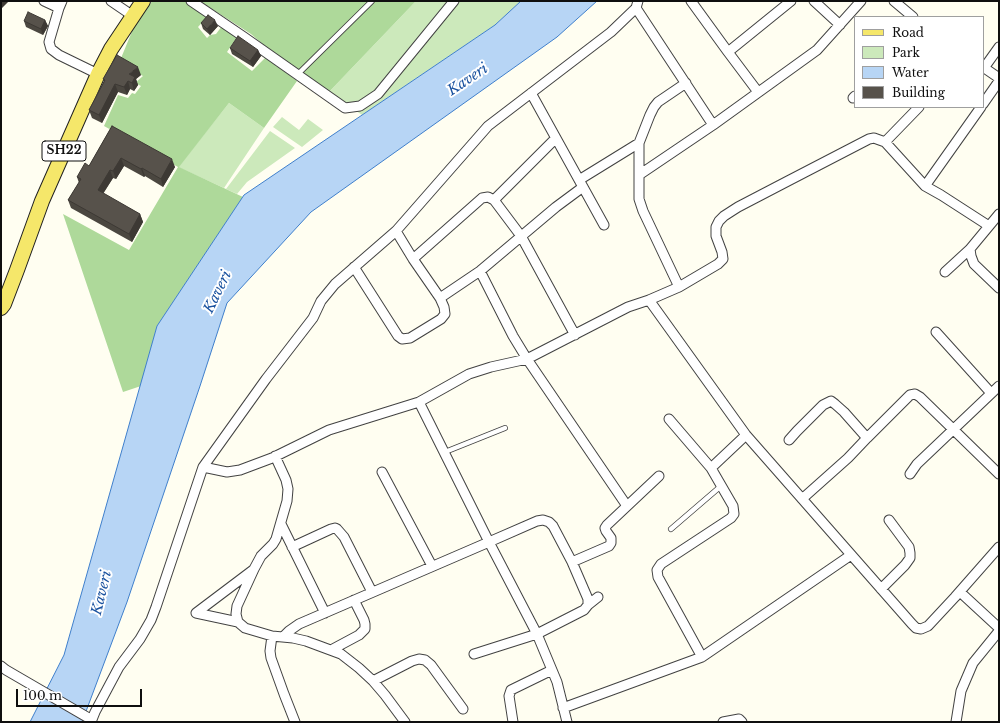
<!DOCTYPE html>
<html>
<head>
<meta charset="utf-8">
<style>
	body { margin:0 }
	#map { position:relative; width:1000px; height:723px; overflow:hidden; background:#fffef1; font-family:"Libre Baskerville",serif }
	canvas { display:block }
	.frame { position:absolute; inset:0; border:2px solid #0f0f0f; pointer-events:none }
	.legend { position:absolute; left:854px; top:16px; width:130px; height:92px; box-sizing:border-box; background:#fff; border:1px solid #9f9f9f; margin:0; padding:5px 7px; list-style:none; font-size:12px; color:#0f0f0f }
	.legend li { display:flex; align-items:center; gap:8px; height:20px }
	.legend b { width:20px; border:1px solid #9f9f9f }
	.scale { position:absolute; left:16px; top:689px; width:126px; height:18px; box-sizing:border-box; border:2px solid #0f0f0f; border-top:0; padding-left:5px; font-size:12px; line-height:14px; white-space:nowrap; color:#0f0f0f; -webkit-text-stroke:3px #fff; paint-order:stroke }
</style>
</head>
<body>
<div id="map">
<canvas width="1000" height="723"></canvas>
<div class="frame"></div>
<ul class="legend">
<li><b style="height:5px;background:#f5e76a"></b>Road</li>
<li><b style="height:11px;background:#cce9bb"></b>Park</li>
<li><b style="height:11px;background:#b7d5f5"></b>Water</li>
<li><b style="height:11px;background:#57524b"></b>Building</li>
</ul>
<div class="scale">100 m</div>
</div>
<script>
const context = document.querySelector('canvas').getContext('2d');
context.lineJoin = 'round';
function fillPath(path, color) {
  context.fillStyle = color;
  context.fill(path, 'evenodd');
}
function poly(rows) {
  const path = new Path2D();
  for (const r of rows) {
    path.moveTo(r[0], r[1]);
    for (let i = 2; i < r.length; i += 2) path.lineTo(r[i], r[i + 1]);
  }
  return path;
}
function strokePath(path, color, width, dash) {
  context.strokeStyle = color;
  context.lineWidth = width;
  context.lineCap = dash ? 'butt' : 'round';
  context.setLineDash(dash || []);
  context.stroke(path);
}
function label(font, color, halo, rows, align = 'center') {
  context.font = font + ' "Libre Baskerville",serif';
  context.lineWidth = 4;
  context.setLineDash([]);
  context.textBaseline = 'middle';
  context.strokeStyle = halo;
  context.fillStyle = color;
  for (const [text, x, y, turn = 0] of rows) {
    context.save();
    context.translate(x, y);
    context.rotate((+turn || 0) * Math.PI / 180);
    context.textAlign = isNaN(turn) ? turn : align;
    if (halo) context.strokeText(text, 0, 0);
    context.fillText(text, 0, 0);
    context.restore();
  }
}
fillPath(poly([
	[416,1,521,1,495,25,362,115,329,92],
	[229,103,264,128,224,188,178,167],
	[282,117,299,130,308,119,323,130,302,147,273,127],
	[270,131,295,148,247,182,237,194,226,189]
]), '#cce9bb');
fillPath(poly([
	[152,1,185,1,208,16,198,27,207,38,210,35,216,34,222,26,237,37,227,52,252,71,266,57,297,81,264,128,229,103,179,167,243,197,157,326,141,386,123,392,63,214,129,250,178,167,104,126,118,95,128,98,132,93,135,94,141,86,135,83,143,76,119,63,133,29],
	[196,1,416,1,329,92,320,86,302,72,274,54,251,34,209,7]
]), '#aed99a');
const water = poly([
	[521,1,597,1,557,37,311,212,227,303,200,386,127,602,82,722,30,722,64,655,157,326,244,195,495,25,521,1]
]);
fillPath(water, '#b7d5f5');
strokePath(water, '#3f7fcb', 1);
const lane = poly([
	[298,74,372,1],
	[445,452,505,428],
	[671,529,721,486]
]);
const street = poly([
	[44,1,59,8],
	[62,1,59,8,49,42,51,49,59,55,98,74],
	[111,1,133,16],
	[191,1,244,37,345,108,360,106,378,94,454,1],
	[691,1,728,52],
	[814,1,840,25],
	[894,1,913,17],
	[636,8,713,125],
	[983,67,999,78],
	[984,68,999,47],
	[758,92,728,52,791,1],
	[531,93,604,225],
	[853,98,855,96],
	[983,104,999,81],
	[885,142,919,107],
	[639,175,713,125,817,50,861,1],
	[579,180,639,143],
	[925,186,981,107],
	[494,200,556,138],
	[999,214,970,249,971,256,974,264,999,288],
	[413,259,482,198,488,197,494,200,521,236,575,335],
	[354,267,398,336,402,339,410,338,441,319,445,314,444,307,440,298,413,259,396,231],
	[480,271,513,336,527,359,627,506],
	[945,272,970,249],
	[679,287,643,211,639,199,639,143,650,115,654,107,658,102,686,83],
	[440,298,480,271,556,207,583,187],
	[649,300,746,435,912,624,916,628,921,629,928,626,955,597,999,547],
	[936,332,991,393],
	[419,402,329,430,272,458,240,470,227,472,203,467,266,379,313,318,321,301,335,284,396,231,488,126,611,32,636,8,638,1],
	[669,419,711,468,733,506,734,514,731,518,661,564,657,570,658,577,702,657],
	[789,440,797,431,823,405,831,401,835,404,844,412,867,438],
	[275,456,286,480,288,489,287,501,276,539,273,544,261,556,254,569,237,606,236,614,238,622,245,628,272,636,293,638,306,641,341,654,359,668,373,681,385,695,405,722],
	[711,468,746,435],
	[382,472,432,566],
	[910,474,917,464,999,386],
	[802,499,848,458,867,438,910,395,915,394,920,397,999,474],
	[281,524,325,613],
	[292,547,331,529,335,528,337,529,344,537,372,592],
	[572,562,609,546,611,543,611,538,606,531,605,528,607,525,659,476],
	[881,589,905,565,910,558,910,553,909,547,889,520],
	[960,592,999,628],
	[588,605,598,597],
	[238,622,196,613,253,570],
	[272,636,270,651,271,658,284,694,295,722],
	[283,637,289,631,299,624,489,542,537,521,543,520,549,522,553,526,572,562,588,599,588,605,584,610,537,634,474,654],
	[331,650,359,635,365,629,365,624,364,620,354,600],
	[1,666,6,670,92,720],
	[373,681,412,661,419,659,425,660,431,665,463,709],
	[563,708,702,657,851,555],
	[91,722,95,712,119,667,140,639,151,620,156,607,203,467],
	[513,722,509,696,511,690,552,670],
	[567,722,557,682,537,634,489,542,419,402,469,374,491,367,527,359,628,307,649,300,679,287,718,264,723,259,722,252,716,236,716,227,719,221,724,216,738,207,786,182,869,139,874,138,885,142,925,186,941,195,989,226],
	[723,722,739,719,742,722],
	[956,722,961,691,973,663,999,631]
]);
const primary = poly([
	[1,308,4,304,17,270,42,201,98,74,111,49,143,1]
]);
strokePath(lane, '#424242', 6);
strokePath(street, '#424242', 11);
strokePath(primary, '#202020', 16);
strokePath(lane, '#fff', 4.5);
strokePath(street, '#fff', 9);
strokePath(primary, '#f5e76a', 14);
fillPath(poly([
	[45,20,48,26,43,35,26,27,24,21],
	[201,23,218,26,210,35,203,29],
	[230,48,258,50,261,56,253,67,232,54],
	[141,75,136,79,138,85,134,91,130,89,127,95,118,92,102,123,92,118,89,110,104,81,103,79],
	[112,126,175,167,163,187,145,176,144,177,124,166,116,179,113,178,103,194,140,214,143,222,132,242,71,208,68,200,79,183,77,177,89,166]
]), '#4b4740');
fillPath(poly([
	[1,1,9,1,2,8,1,4],
	[45,20,48,26,43,35,41,29],
	[215,20,218,26,210,35,207,29],
	[258,50,261,56,253,67,250,61],
	[138,67,141,75,136,79,138,85,134,91,132,83,129,74],
	[128,81,130,89,127,95,124,87],
	[115,84,118,92,102,123,99,115],
	[121,158,124,166,116,179,113,171],
	[172,159,175,167,163,187,161,179],
	[142,168,145,176,144,177,141,169],
	[110,170,113,178,100,198,98,190],
	[140,214,143,222,132,242,129,234]
]), '#3d3934');
const building = poly([
	[28,12,45,20,41,29,24,21,28,12],
	[208,15,215,20,207,29,201,23,208,15],
	[238,36,258,50,250,61,230,48,238,36],
	[117,55,138,67,129,74,135,77,132,83,128,81,124,87,115,84,99,115,89,110,105,80,103,79,117,55],
	[112,126,172,159,161,179,142,168,141,169,121,158,113,171,110,170,98,190,140,214,129,234,68,200,81,179,77,177,85,163,89,166,112,126]
]);
fillPath(building, '#57524b');
strokePath(building, '#3d3934', 1);
for (const [x, y, w] of [
	[64,151,44]
]) {
  const box = new Path2D();
  box.roundRect(x - w / 2, y - 10, w, 20, 3);
  context.fillStyle = '#fff';
  context.fill(box);
  strokePath(box, '#0f0f0f', 1);
}
label('bold 12px', '#0f0f0f', null, [
	["SH22",64,151]
]);
label('italic 14px', '#1a529f', '#fff', [
	["Kaveri",468,80,-34],
	["Kaveri",218,292,-64],
	["Kaveri",102,593,-76]
]);
</script>
</body>
</html>
